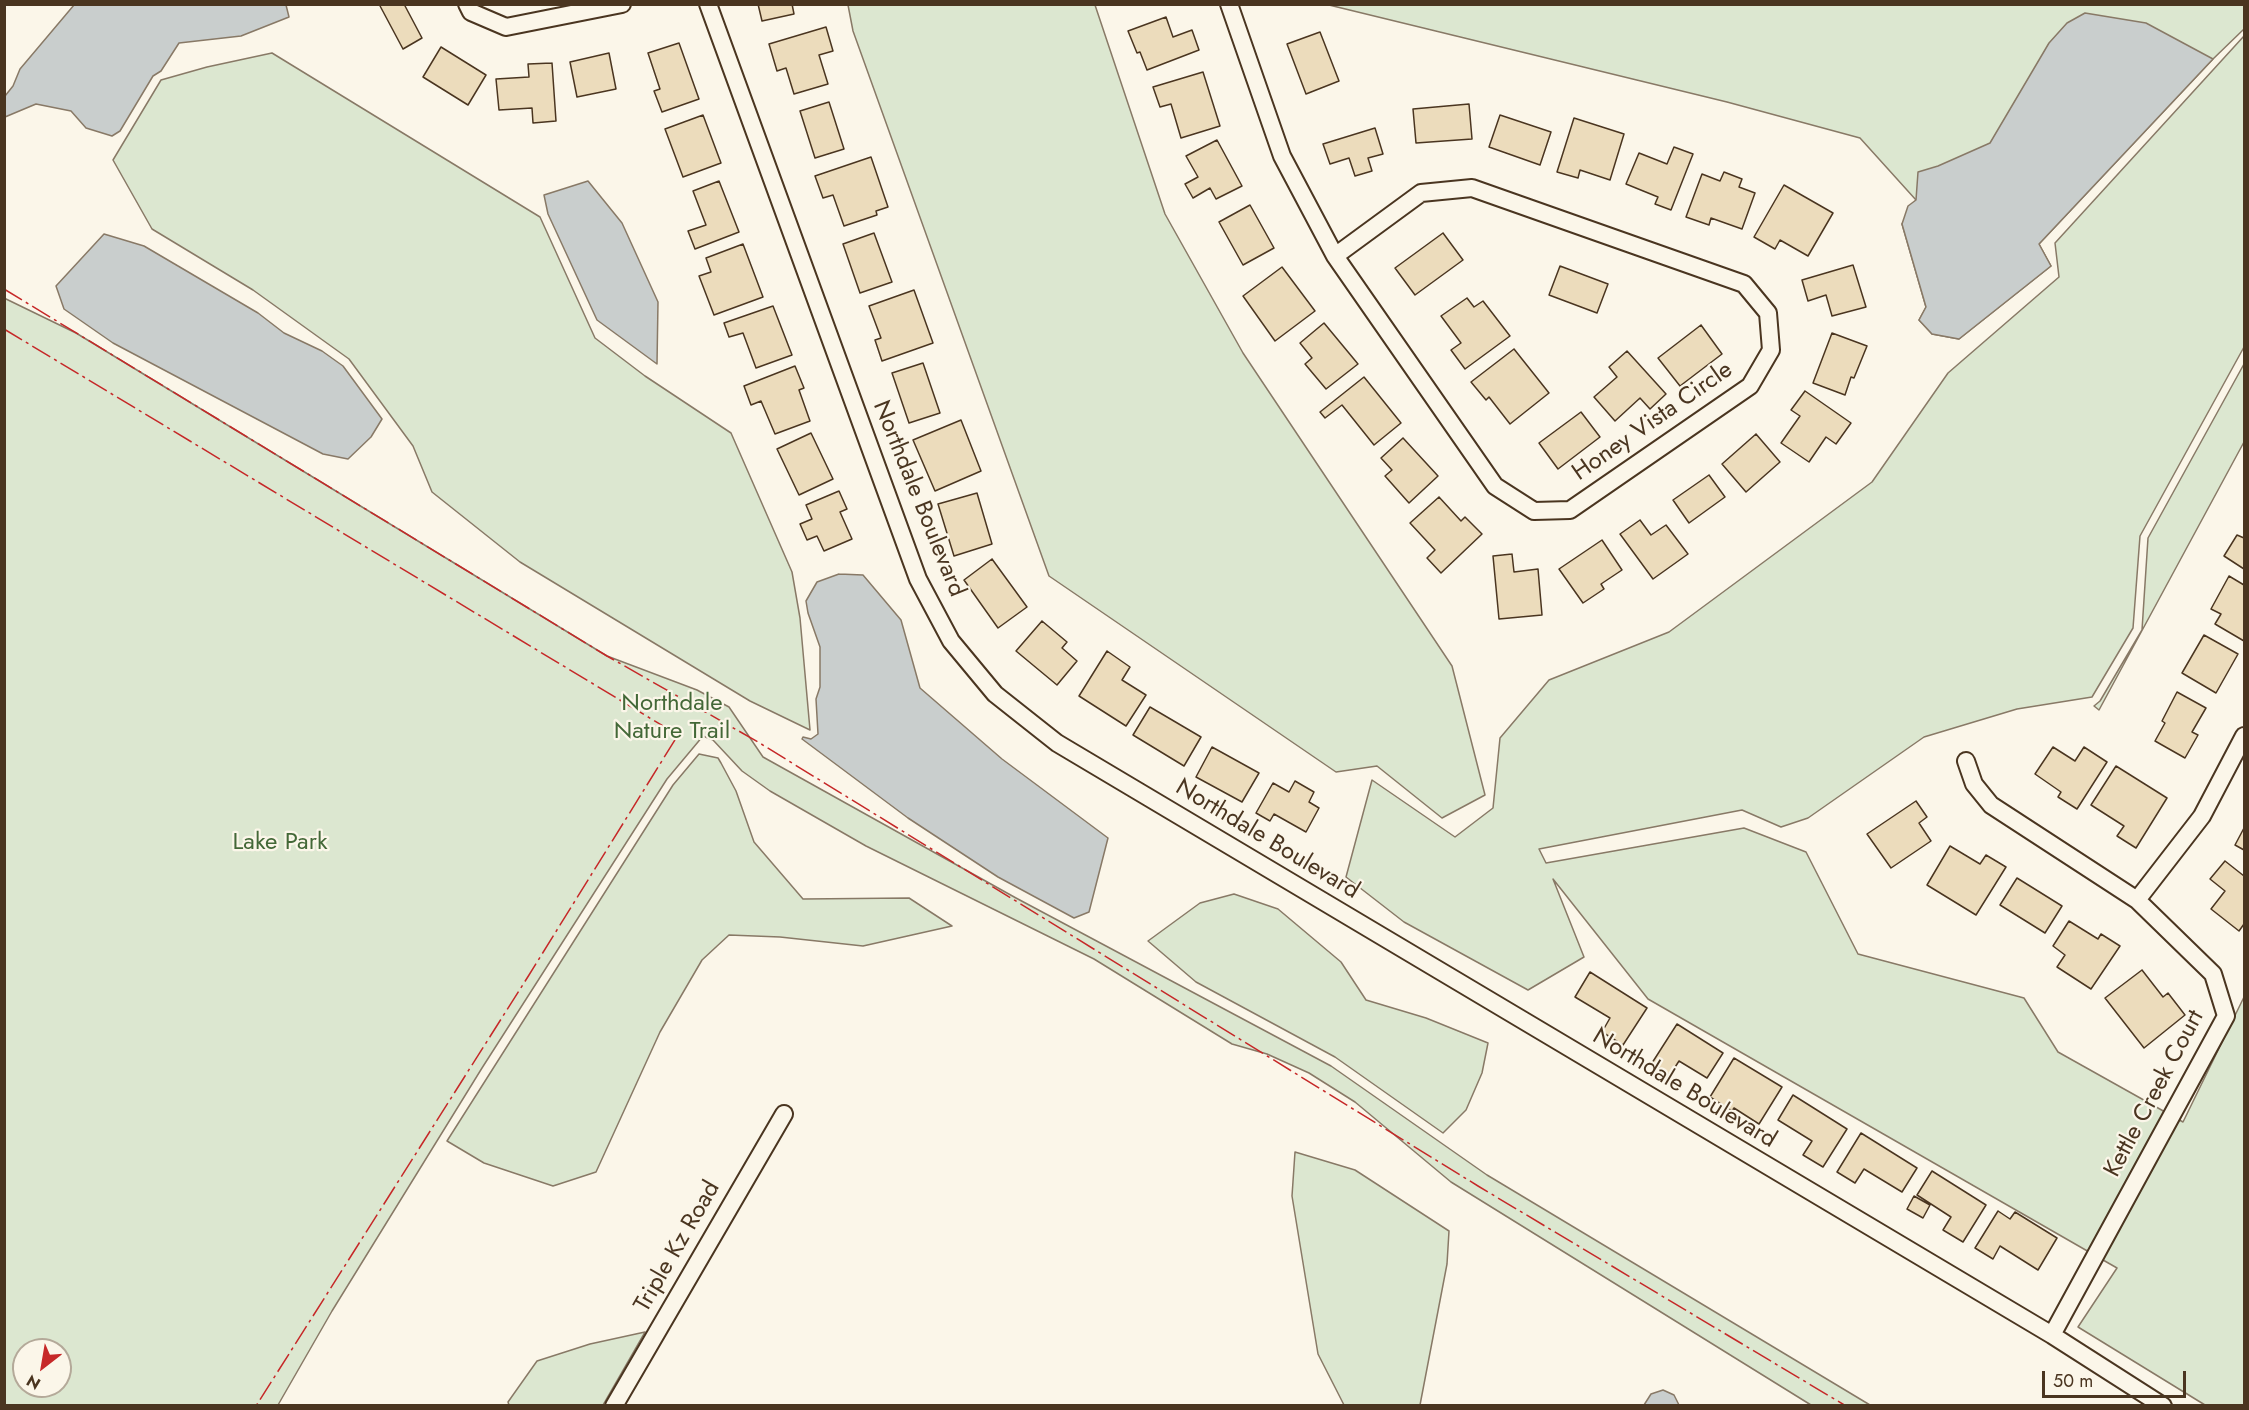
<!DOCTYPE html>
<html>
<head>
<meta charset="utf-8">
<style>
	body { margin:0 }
	#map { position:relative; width:2249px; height:1410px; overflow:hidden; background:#fbf6e9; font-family:Jost,sans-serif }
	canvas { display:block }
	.frame { position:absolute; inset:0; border:6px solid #4a3520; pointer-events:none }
	.north { position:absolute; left:12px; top:1338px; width:60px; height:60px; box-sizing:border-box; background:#fbf6e9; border:2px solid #b4a999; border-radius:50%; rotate:211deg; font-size:16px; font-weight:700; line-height:24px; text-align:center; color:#4a3520 }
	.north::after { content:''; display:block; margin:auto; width:21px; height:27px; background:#c62828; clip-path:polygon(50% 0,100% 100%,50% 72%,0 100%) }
	.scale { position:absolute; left:2042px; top:1371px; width:144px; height:27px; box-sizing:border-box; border:3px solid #4a3520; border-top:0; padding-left:8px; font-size:18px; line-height:21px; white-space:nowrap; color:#4a3520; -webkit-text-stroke:4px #fbf6e9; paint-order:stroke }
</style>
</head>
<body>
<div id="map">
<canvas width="2249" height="1410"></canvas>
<div class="frame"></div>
<div class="north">N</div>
<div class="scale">50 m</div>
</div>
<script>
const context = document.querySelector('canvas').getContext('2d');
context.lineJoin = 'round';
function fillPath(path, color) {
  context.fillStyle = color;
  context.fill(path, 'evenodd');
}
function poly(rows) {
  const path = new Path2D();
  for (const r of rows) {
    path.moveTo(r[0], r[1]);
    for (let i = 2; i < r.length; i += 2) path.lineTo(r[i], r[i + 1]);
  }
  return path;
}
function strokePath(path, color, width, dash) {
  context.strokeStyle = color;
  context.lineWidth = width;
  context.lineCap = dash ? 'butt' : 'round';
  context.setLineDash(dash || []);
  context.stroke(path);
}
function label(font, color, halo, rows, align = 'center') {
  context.font = font + ' Jost,sans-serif';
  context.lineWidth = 4.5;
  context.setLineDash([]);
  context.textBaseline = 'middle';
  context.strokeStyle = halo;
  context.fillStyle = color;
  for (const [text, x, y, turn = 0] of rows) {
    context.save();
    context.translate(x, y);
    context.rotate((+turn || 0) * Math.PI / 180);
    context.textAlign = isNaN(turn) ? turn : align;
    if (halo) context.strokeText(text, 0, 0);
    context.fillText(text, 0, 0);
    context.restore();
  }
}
const green = poly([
	[2244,4,2244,29,2213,59,2039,244,2051,266,1959,339,1932,334,1919,320,1926,307,1902,224,1916,200,1860,138,1727,102,1329,5,2244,4],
	[848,5,1095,5,1165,214,1243,353,1452,666,1485,795,1442,818,1377,766,1336,772,1049,576,853,31,848,5],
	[2244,36,2244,347,2140,536,2133,628,2092,697,2017,709,1924,737,1808,818,1781,827,1742,810,1539,849,1546,863,1744,828,1806,852,1858,954,2024,998,2058,1052,2183,1122,2244,997,2244,1405,2205,1405,2078,1327,2117,1268,1648,999,1553,879,1584,957,1528,990,1404,922,1346,877,1372,780,1455,837,1493,808,1500,738,1549,680,1669,632,1872,482,1948,373,2059,277,2055,243,2244,36],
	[272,53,540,217,595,338,645,376,731,433,792,572,800,618,810,730,750,701,520,562,432,492,413,446,349,359,253,290,152,229,113,160,161,80,207,67,272,53],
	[4,298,76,333,607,656,697,690,729,707,763,757,1016,898,1331,1066,1487,1175,1870,1405,1811,1405,1451,1182,1355,1102,1309,1073,1267,1054,1232,1044,1094,959,866,846,770,791,742,771,713,740,703,736,667,779,482,1068,332,1311,278,1405,5,1405,4,298],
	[24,1350,60,1350,60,1386,24,1386,24,1350],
	[2244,364,2244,442,2099,710,2094,706,2100,701,2142,630,2148,538,2244,364],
	[699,754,718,758,721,763,736,791,754,842,803,899,909,898,952,926,863,946,780,937,729,935,702,960,660,1032,596,1172,553,1186,484,1163,447,1141,673,785,699,754],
	[1234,894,1278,909,1341,962,1366,1000,1426,1018,1488,1043,1482,1073,1466,1110,1443,1133,1335,1057,1196,982,1148,941,1200,903,1234,894],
	[1295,1152,1355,1170,1449,1231,1447,1264,1420,1405,1344,1405,1318,1354,1292,1196,1295,1152],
	[645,1332,603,1405,509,1405,508,1402,537,1361,590,1344,645,1332]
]);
fillPath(green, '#dce7d0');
strokePath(green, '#887966', 1.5);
const water = poly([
	[74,5,286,5,289,17,241,36,179,43,161,71,153,76,120,131,112,136,86,128,71,111,36,104,5,117,5,96,13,86,20,69,74,5],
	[2085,13,2146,23,2213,59,2039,244,2051,266,1959,339,1932,334,1919,320,1926,307,1902,224,1908,206,1916,200,1918,172,1938,166,1990,143,2049,43,2067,23,2085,13],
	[588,181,622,223,658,302,657,364,597,320,548,214,544,195,588,181],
	[104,234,144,246,258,313,284,333,322,351,343,366,382,419,371,437,348,459,323,454,113,343,64,309,56,286,104,234],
	[839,574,863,575,901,620,920,688,1002,759,1108,838,1089,912,1074,918,998,877,908,818,802,739,803,737,811,739,818,734,816,699,820,687,820,647,808,613,806,601,817,582,839,574],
	[1663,1390,1674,1395,1679,1405,1644,1405,1651,1394,1663,1390]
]);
fillPath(water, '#c9cecd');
strokePath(water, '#887966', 1.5);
const building = poly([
	[379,4,404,4,422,38,403,49,379,4],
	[758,4,792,4,794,14,762,21,758,4],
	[1166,17,1173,37,1192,30,1199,50,1147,70,1140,52,1137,53,1128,31,1166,17],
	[826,27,833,51,819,55,828,84,794,94,786,68,777,71,769,44,826,27],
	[1320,32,1339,81,1306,94,1287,44,1320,32],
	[679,43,699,99,662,112,654,91,660,89,648,53,679,43],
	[441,47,486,75,468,105,423,77,441,47],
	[609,53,616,89,577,97,570,62,609,53],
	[552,63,556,121,533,123,532,108,499,110,496,79,529,77,528,64,552,63],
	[1203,72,1220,126,1181,138,1171,104,1160,107,1153,87,1203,72],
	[829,102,844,149,815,158,800,111,829,102],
	[1469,104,1472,139,1416,143,1413,109,1469,104],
	[703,115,721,163,683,177,665,129,703,115],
	[1500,115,1551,132,1540,165,1489,147,1500,115],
	[1574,118,1624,134,1610,180,1580,170,1578,178,1557,172,1574,118],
	[1375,128,1383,154,1368,158,1372,171,1355,176,1349,158,1330,164,1323,144,1375,128],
	[1217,140,1242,186,1216,199,1210,188,1193,198,1185,184,1198,177,1186,156,1217,140],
	[1674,147,1693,154,1671,210,1655,204,1658,197,1626,184,1639,153,1667,164,1674,147],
	[871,157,888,207,876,211,877,215,844,226,833,195,823,198,815,176,871,157],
	[1724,172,1742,179,1739,187,1755,193,1742,229,1711,218,1709,225,1686,217,1702,174,1720,181,1724,172],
	[719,181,739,232,695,249,688,231,706,225,693,191,719,181],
	[1784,185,1833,213,1808,256,1780,240,1775,249,1754,237,1784,185],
	[1250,205,1274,248,1243,265,1219,222,1250,205],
	[874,233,892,282,860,293,843,244,874,233],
	[1443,233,1463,260,1415,295,1395,268,1443,233],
	[743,244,763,297,714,315,699,276,711,272,706,258,743,244],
	[1853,265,1866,307,1832,316,1826,295,1808,301,1802,280,1853,265],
	[1560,266,1608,284,1597,313,1549,295,1560,266],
	[1282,267,1315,311,1275,341,1243,296,1282,267],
	[914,290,933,343,882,361,875,340,881,338,869,306,914,290],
	[1467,298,1474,307,1483,301,1510,336,1465,369,1451,350,1461,343,1441,316,1467,298],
	[773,306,792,355,756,368,743,333,729,337,724,323,773,306],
	[1324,323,1358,364,1326,389,1305,364,1312,358,1300,343,1324,323],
	[1701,325,1722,354,1680,386,1658,358,1701,325],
	[1832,333,1867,346,1854,378,1851,377,1845,395,1813,383,1832,333],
	[1514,349,1549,393,1510,424,1489,397,1486,400,1471,382,1514,349],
	[1627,351,1666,394,1650,409,1640,398,1615,421,1594,397,1617,377,1609,367,1627,351],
	[923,363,940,413,909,423,892,373,923,363],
	[795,366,804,388,799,390,810,421,775,434,761,401,751,405,744,386,795,366],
	[1364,377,1401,423,1374,445,1342,405,1325,418,1320,412,1364,377],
	[1805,391,1851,423,1836,444,1826,437,1809,462,1781,443,1800,416,1791,410,1805,391],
	[1581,412,1600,437,1558,469,1539,443,1581,412],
	[961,420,981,471,935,491,913,440,961,420],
	[811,433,833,479,799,495,777,449,811,433],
	[1756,434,1780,462,1746,492,1722,464,1756,434],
	[1403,438,1438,476,1409,503,1385,476,1392,470,1381,458,1403,438],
	[1709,475,1725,497,1689,523,1673,500,1709,475],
	[839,491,847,509,840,512,852,539,824,551,817,536,807,540,800,524,812,519,806,505,839,491],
	[977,493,992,544,954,556,938,504,977,493],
	[1439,497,1461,521,1465,517,1482,534,1441,573,1427,558,1435,550,1410,523,1439,497],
	[1640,520,1651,535,1666,525,1688,554,1653,579,1620,534,1640,520],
	[2237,535,2244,538,2244,569,2224,556,2237,535],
	[1602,540,1622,570,1601,584,1604,589,1583,603,1559,569,1602,540],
	[1512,554,1514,572,1538,569,1542,615,1499,619,1493,556,1512,554],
	[992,559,1027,607,998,628,964,580,992,559],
	[2229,576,2244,585,2244,641,2215,624,2221,614,2211,609,2229,576],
	[1042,621,1067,642,1062,648,1077,661,1057,685,1016,651,1042,621],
	[2204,635,2238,654,2216,693,2182,673,2204,635],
	[1107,651,1130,667,1122,680,1146,695,1126,726,1079,696,1107,651],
	[2177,692,2206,708,2192,732,2198,735,2185,758,2155,741,2165,723,2162,721,2177,692],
	[1150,707,1201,737,1184,766,1133,735,1150,707],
	[1212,747,1259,773,1242,802,1196,777,1212,747],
	[2053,747,2075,761,2084,747,2107,762,2077,809,2058,797,2061,792,2035,774,2053,747],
	[2116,766,2167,798,2136,848,2117,836,2124,826,2091,805,2116,766],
	[1295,781,1314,792,1309,802,1319,808,1306,832,1274,814,1270,821,1256,813,1273,783,1289,792,1295,781],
	[1916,801,1927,817,1919,823,1931,841,1891,868,1867,834,1916,801],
	[2244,828,2244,850,2235,845,2244,828],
	[1950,846,1980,864,1986,855,2006,867,1976,915,1927,885,1950,846],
	[2225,861,2244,876,2244,924,2239,931,2211,909,2225,891,2210,879,2225,861],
	[2017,878,2062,906,2045,933,2000,905,2017,878],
	[2069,921,2098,939,2101,934,2120,946,2091,989,2057,967,2065,955,2053,946,2069,921],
	[2142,970,2163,997,2168,993,2185,1015,2144,1048,2105,998,2142,970],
	[1590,972,1647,1008,1623,1045,1602,1032,1610,1018,1575,997,1590,972],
	[1677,1024,1723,1053,1707,1078,1679,1061,1670,1075,1652,1063,1677,1024],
	[1734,1058,1782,1087,1759,1124,1734,1108,1732,1111,1710,1097,1734,1058],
	[1793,1095,1847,1129,1823,1167,1803,1155,1812,1141,1778,1120,1793,1095],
	[1861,1133,1917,1168,1902,1192,1864,1169,1855,1183,1837,1172,1861,1133],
	[1932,1171,1986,1205,1963,1242,1943,1230,1951,1217,1917,1195,1932,1171],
	[1914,1196,1930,1205,1923,1218,1907,1209,1914,1196],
	[1998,1211,2010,1219,2015,1212,2057,1238,2038,1270,2000,1246,1993,1259,1975,1248,1998,1211]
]);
fillPath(building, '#ecdcbc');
strokePath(building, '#4a3520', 1.5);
const minor = poly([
	[467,4,471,12,506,27,622,4],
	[708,4,918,579,951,641,995,694,1057,743,2052,1335,2163,1406],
	[1229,4,1282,156,1335,256,1495,486,1534,511,1570,510,1750,386,1771,350,1768,313,1744,284,1472,188,1421,193,1335,256],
	[1966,761,1974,784,1991,805,2137,900,2213,974,2226,1016,2052,1335],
	[2137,900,2202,816,2244,736],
	[614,1406,784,1114]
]);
strokePath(minor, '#4a3520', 20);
strokePath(minor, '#fbf6e9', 16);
strokePath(poly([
	[4,289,607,656,758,742,1478,1186,1846,1406],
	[4,329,678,735,529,975,256,1406]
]), '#c62828', 1.5, [21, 4.5, 3, 4.5]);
label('24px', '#4a3520', '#fbf6e9', [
	["Honey Vista Circle",1653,422,-35],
	["Northdale Boulevard",918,499,68],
	["Northdale Boulevard",1267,840,31],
	["Northdale Boulevard",1684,1089,31],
	["Kettle Creek Court",2155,1094,-62],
	["Triple Kz Road",678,1247,-60]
]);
label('24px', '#436837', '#fbf6e9', [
	["Northdale",672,704],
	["Nature Trail",672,732],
	["Lake Park",280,843]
]);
</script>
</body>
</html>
